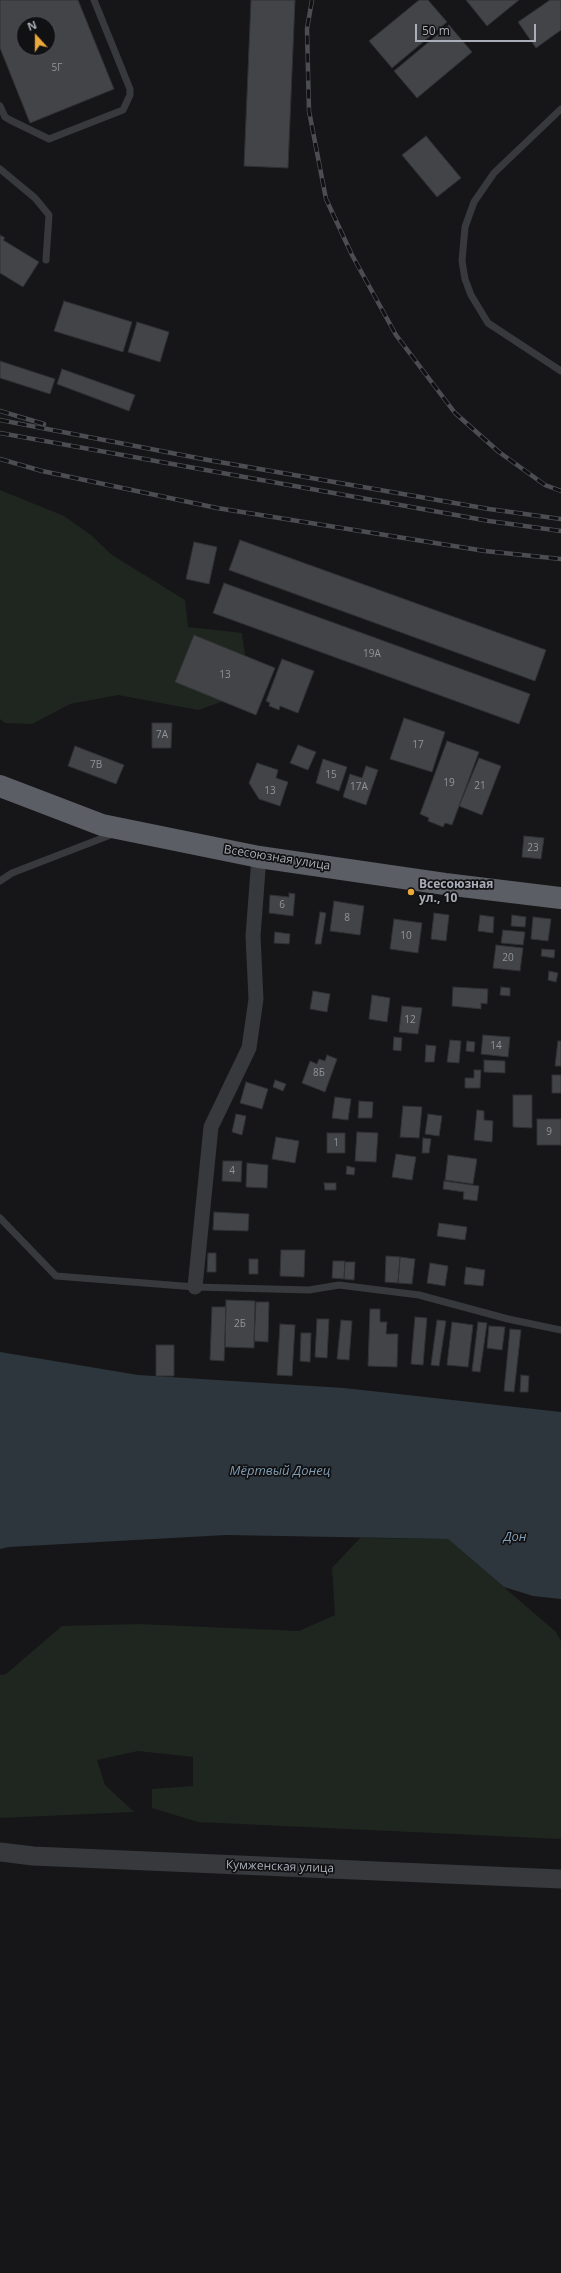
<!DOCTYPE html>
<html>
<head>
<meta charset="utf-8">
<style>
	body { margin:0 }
	#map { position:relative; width:561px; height:2273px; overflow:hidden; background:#161618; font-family:"Open Sans",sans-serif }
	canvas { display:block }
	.north { position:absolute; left:16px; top:16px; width:40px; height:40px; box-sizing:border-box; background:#111113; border:1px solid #4e5055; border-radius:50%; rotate:339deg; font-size:11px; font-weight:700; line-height:16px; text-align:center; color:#a9aeb8 }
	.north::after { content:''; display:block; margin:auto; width:14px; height:18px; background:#eba83b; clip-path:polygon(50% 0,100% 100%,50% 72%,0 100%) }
	.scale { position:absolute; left:415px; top:24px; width:121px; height:18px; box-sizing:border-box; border:2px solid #a9aeb8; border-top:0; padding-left:5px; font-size:12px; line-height:14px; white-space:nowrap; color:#a9aeb8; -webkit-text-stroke:3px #111113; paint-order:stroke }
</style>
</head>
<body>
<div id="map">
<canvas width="561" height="2273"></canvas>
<div class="north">N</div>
<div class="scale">50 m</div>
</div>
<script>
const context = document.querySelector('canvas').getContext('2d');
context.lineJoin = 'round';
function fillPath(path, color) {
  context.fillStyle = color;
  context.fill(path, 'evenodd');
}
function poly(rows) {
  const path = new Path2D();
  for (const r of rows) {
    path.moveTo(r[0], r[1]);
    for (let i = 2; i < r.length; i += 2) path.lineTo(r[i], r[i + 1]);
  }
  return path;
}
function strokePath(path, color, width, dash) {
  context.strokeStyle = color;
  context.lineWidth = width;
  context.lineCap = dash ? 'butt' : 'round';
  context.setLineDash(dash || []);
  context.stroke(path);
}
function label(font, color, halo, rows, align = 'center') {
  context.font = font + ' "Open Sans",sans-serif';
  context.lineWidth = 3.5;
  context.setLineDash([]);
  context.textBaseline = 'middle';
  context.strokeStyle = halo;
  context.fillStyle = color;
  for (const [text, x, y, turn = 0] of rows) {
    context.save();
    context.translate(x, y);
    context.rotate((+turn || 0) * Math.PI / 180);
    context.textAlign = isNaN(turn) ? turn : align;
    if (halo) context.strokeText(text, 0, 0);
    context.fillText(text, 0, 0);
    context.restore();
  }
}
fillPath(poly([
	[0,490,64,516,91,535,112,555,185,600,188,627,242,633,250,692,198,710,118,695,70,704,32,724,5,723,0,719],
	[360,1538,448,1539,556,1632,561,1641,561,1839,198,1822,152,1808,152,1789,193,1786,193,1757,138,1751,97,1760,105,1785,134,1812,0,1818,0,1675,6,1674,62,1626,139,1624,299,1631,335,1615,332,1568]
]), '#1e261f');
fillPath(poly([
	[0,1352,138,1375,344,1388,561,1412,561,1599,533,1596,504,1587,448,1539,226,1535,9,1547,0,1549]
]), '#2d363c');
const building = poly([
	[0,0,78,0,114,89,30,123,0,48,0,0],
	[24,24,48,24,48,48,24,48,24,24],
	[251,0,295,0,288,168,244,166,251,0],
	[419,0,428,0,447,22,392,68,369,41,419,0],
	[466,0,519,0,487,26,466,0],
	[550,0,561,0,561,30,536,48,518,22,550,0],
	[449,25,472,52,417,98,394,71,449,25],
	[426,136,461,178,437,197,402,155,426,136],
	[0,235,5,238,3,240,39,262,23,287,0,273,0,235],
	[64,301,132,322,123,352,54,331,64,301],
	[137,322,169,332,160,362,128,352,137,322],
	[0,361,55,379,50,394,0,378,0,361],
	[62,369,135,395,129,411,57,384,62,369],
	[240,540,546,650,535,681,229,570,240,540],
	[194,542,217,547,209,584,186,579,194,542],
	[224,583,530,694,519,724,213,613,224,583],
	[194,635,275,668,256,715,175,682,194,635],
	[282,659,314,671,298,713,280,706,279,710,269,706,270,703,266,701,282,659],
	[404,718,445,732,432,772,390,759,404,718],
	[152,723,172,723,171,748,152,748,152,723],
	[447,741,479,752,452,825,445,823,443,827,428,821,429,818,420,814,447,741],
	[298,745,316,752,308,770,290,763,298,745],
	[75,746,124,765,116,784,68,766,75,746],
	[479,758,501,766,482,815,459,806,479,758],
	[323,759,347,767,339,791,316,783,323,759],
	[257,763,278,770,276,778,288,782,280,806,259,799,249,783,257,763],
	[366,766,378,770,366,805,343,797,350,774,362,778,366,766],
	[524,836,544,838,541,859,522,857,524,836],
	[289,893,295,894,293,916,269,913,270,895,289,897,289,893],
	[334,901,364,906,360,935,330,931,334,901],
	[320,912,326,913,321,944,315,944,320,912],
	[434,913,449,915,446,941,431,939,434,913],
	[480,915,494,917,493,933,478,931,480,915],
	[512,915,526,917,525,927,511,926,512,915],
	[533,917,551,919,548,941,531,939,533,917],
	[394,919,422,923,418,953,390,949,394,919],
	[503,930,525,932,523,945,501,943,503,930],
	[275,932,290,934,289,944,274,943,275,932],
	[496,945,523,948,520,971,493,968,496,945],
	[542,949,555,950,554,958,541,956,542,949],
	[549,971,558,973,556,982,548,980,549,971],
	[453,987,488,989,487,1004,481,1003,481,1009,452,1006,453,987],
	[501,987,510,988,510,996,500,995,501,987],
	[313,991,330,994,327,1012,310,1009,313,991],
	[372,995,390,998,387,1022,369,1019,372,995],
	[402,1006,422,1008,418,1034,399,1032,402,1006],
	[483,1035,510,1037,508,1057,481,1054,483,1035],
	[394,1037,402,1038,401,1051,393,1050,394,1037],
	[450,1040,461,1041,459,1063,447,1062,450,1040],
	[467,1041,475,1042,474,1052,466,1051,467,1041],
	[558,1041,561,1041,561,1066,555,1066,558,1041],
	[426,1045,436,1046,434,1062,425,1062,426,1045],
	[327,1055,337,1059,325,1092,302,1083,310,1061,317,1064,319,1059,325,1061,327,1055],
	[484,1060,505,1061,505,1073,484,1072,484,1060],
	[474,1070,481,1070,480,1088,465,1088,465,1078,474,1078,474,1070],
	[552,1075,561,1075,561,1093,552,1093,552,1075],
	[275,1080,286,1084,283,1091,273,1087,275,1080],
	[246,1082,268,1089,262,1109,240,1103,246,1082],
	[513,1095,532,1095,532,1128,513,1127,513,1095],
	[335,1097,351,1099,348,1120,332,1118,335,1097],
	[359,1101,373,1102,372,1118,358,1118,359,1101],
	[403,1106,422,1107,419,1138,400,1137,403,1106],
	[477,1110,484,1111,484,1120,493,1121,492,1142,474,1140,477,1110],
	[236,1114,246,1116,242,1135,232,1132,236,1114],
	[428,1114,442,1116,439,1136,425,1134,428,1114],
	[537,1119,561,1119,561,1145,537,1145,537,1119],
	[357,1132,378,1133,376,1162,355,1161,357,1132],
	[327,1133,345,1133,345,1153,327,1153,327,1133],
	[276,1137,299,1141,295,1163,272,1159,276,1137],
	[423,1138,431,1139,429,1153,422,1153,423,1138],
	[396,1154,416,1157,412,1180,392,1177,396,1154],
	[448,1155,477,1159,473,1184,445,1180,448,1155],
	[223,1161,242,1161,241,1182,222,1181,223,1161],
	[247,1163,268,1165,267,1188,246,1187,247,1163],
	[347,1166,355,1168,354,1175,346,1174,347,1166],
	[444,1181,479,1186,477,1201,463,1199,464,1192,443,1189,444,1181],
	[324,1183,336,1183,336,1190,325,1190,324,1183],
	[214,1212,249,1214,248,1231,213,1230,214,1212],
	[439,1223,467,1227,465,1240,437,1236,439,1223],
	[281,1250,305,1250,304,1277,280,1276,281,1250],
	[208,1253,216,1253,216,1272,207,1272,208,1253],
	[386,1256,400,1257,398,1283,385,1282,386,1256],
	[400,1257,415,1259,412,1284,398,1283,400,1257],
	[249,1259,258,1259,258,1274,249,1274,249,1259],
	[333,1261,345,1261,344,1279,332,1278,333,1261],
	[345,1262,355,1262,354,1280,344,1279,345,1262],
	[430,1263,448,1266,445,1286,427,1283,430,1263],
	[466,1267,485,1270,483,1286,464,1284,466,1267],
	[226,1300,255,1301,254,1348,225,1347,226,1300],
	[256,1302,269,1302,268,1342,254,1341,256,1302],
	[212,1307,226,1307,224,1361,210,1360,212,1307],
	[370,1309,380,1309,380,1322,387,1322,386,1334,398,1334,397,1367,368,1366,370,1309],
	[415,1317,427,1318,423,1365,411,1364,415,1317],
	[317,1319,329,1319,327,1358,315,1357,317,1319],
	[341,1320,352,1321,349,1360,337,1359,341,1320],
	[437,1320,446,1321,439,1366,431,1365,437,1320],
	[452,1322,473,1325,468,1367,447,1365,452,1322],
	[478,1322,487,1323,480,1372,472,1371,478,1322],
	[280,1324,295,1325,292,1376,277,1375,280,1324],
	[489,1326,505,1327,502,1350,487,1348,489,1326],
	[510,1329,521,1330,514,1392,504,1391,510,1329],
	[301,1333,311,1333,310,1362,300,1361,301,1333],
	[156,1345,174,1345,174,1376,156,1376,156,1345],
	[521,1375,529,1376,528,1392,520,1392,521,1375]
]);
fillPath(building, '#434448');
strokePath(building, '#303134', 1);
strokePath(poly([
	[0,106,5,117,10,120,49,139,123,110,130,95,130,89,94,0],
	[561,109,494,173,474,202,465,227,462,261,465,279,471,295,488,323,561,371],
	[0,169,35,198,49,215,46,260],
	[0,881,12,873,113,834],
	[0,1218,56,1276,195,1287,309,1290,339,1285,419,1295,508,1319,561,1330]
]), '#37393d', 7);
strokePath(poly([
	[195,1287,211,1127,249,1048,256,999,253,936,259,857]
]), '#37393d', 15);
strokePath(poly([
	[0,1852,33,1856,561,1879]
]), '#37393d', 19);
strokePath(poly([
	[0,786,102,825,259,857,445,884,561,898]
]), '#5c5e65', 22);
const rail = poly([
	[312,0,307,29,309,111,326,199,352,255,396,335,455,413,499,452,545,485,561,491],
	[0,411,44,424],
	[0,420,208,460,489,509,561,519],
	[0,433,489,521,561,531],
	[0,459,42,471,217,508,485,551,561,559]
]);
strokePath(rail, '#4b4d52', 4.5);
strokePath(rail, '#111113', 3, [9]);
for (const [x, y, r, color] of [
	[411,892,4,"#eba83b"]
]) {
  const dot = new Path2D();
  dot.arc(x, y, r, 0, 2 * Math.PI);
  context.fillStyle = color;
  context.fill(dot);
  strokePath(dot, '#111113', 1.5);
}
label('10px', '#90949c', null, [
	["5Г",57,68],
	["19А",372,654],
	["13",225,675],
	["7А",162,735],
	["17",418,745],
	["7В",96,765],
	["15",331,775],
	["19",449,783],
	["21",480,786],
	["17А",359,787],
	["13",270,791],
	["23",533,848],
	["6",282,905],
	["8",347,918],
	["10",406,936],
	["20",508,958],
	["12",410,1020],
	["14",496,1046],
	["8Б",319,1073],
	["9",549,1132],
	["1",336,1143],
	["4",232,1171],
	["2Б",240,1324]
]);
label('12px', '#a9aeb8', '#111113', [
	["Всесоюзная улица",277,858,9],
	["Кумженская улица",280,1867,2]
]);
label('bold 12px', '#a9aeb8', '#111113', [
	["Всесоюзная",419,885],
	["ул., 10",419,899]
], 'left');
label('italic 13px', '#819db1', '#111113', [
	["Мёртвый Донец",280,1471],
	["Дон",515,1537]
]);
</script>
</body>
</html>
